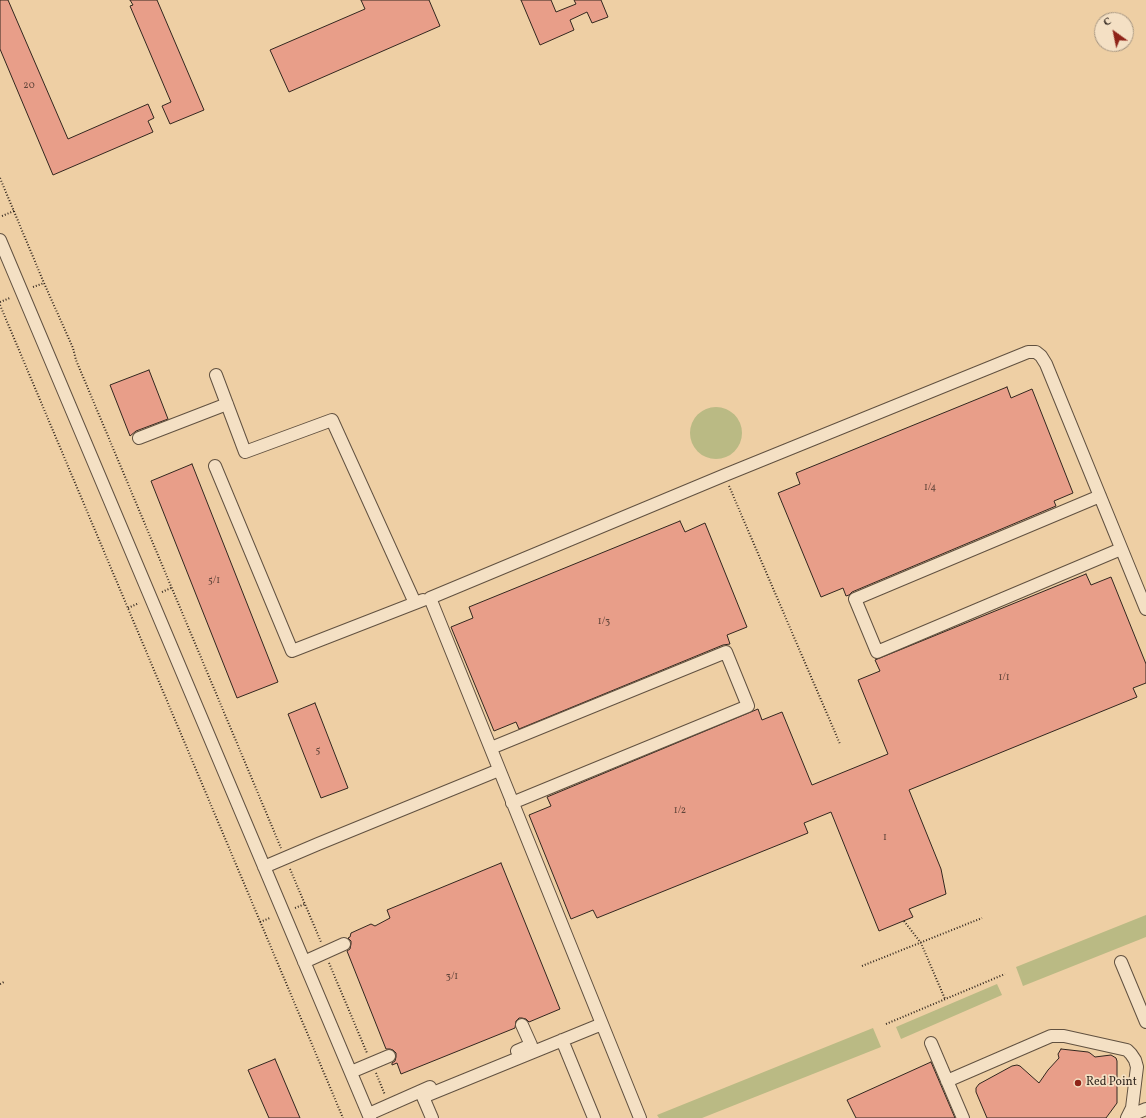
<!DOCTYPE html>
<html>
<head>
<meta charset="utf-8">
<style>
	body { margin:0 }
	#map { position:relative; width:1146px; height:1118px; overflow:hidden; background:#eecfa4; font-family:Vollkorn,serif }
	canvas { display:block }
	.north { position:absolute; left:1094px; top:12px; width:40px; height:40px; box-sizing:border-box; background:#f4e0c4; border:1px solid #a69682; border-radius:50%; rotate:327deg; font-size:11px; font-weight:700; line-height:16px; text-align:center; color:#32271f }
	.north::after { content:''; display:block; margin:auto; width:14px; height:18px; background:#8f2418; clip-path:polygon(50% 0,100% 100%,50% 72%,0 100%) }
</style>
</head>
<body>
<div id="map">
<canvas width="1146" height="1118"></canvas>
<div class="north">С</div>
</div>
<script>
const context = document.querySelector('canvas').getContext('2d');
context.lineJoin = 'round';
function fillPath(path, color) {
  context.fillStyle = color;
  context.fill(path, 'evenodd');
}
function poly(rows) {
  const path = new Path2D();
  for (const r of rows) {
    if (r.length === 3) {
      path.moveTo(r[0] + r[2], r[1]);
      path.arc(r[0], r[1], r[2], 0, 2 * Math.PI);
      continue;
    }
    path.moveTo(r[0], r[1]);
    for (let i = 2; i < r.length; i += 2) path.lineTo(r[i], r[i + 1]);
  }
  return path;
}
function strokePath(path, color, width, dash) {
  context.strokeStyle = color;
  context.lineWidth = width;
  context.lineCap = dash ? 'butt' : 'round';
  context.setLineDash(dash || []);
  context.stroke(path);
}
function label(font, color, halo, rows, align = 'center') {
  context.font = font + ' Vollkorn,serif';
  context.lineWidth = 3.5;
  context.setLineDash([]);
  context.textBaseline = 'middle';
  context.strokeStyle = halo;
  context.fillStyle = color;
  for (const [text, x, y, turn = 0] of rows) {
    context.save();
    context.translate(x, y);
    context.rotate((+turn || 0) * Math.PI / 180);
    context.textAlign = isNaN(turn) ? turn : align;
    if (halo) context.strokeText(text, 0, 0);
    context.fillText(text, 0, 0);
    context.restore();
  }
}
fillPath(poly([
	[716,433,26],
	[1146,915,1146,937,1023,986,1016,967],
	[997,984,1002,995,901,1039,896,1027],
	[873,1028,881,1047,702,1118,659,1118,657,1115]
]), '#baba84');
const building = poly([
	[0,0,8,0,68,139,148,104,154,118,148,121,153,132,53,175,0,49,0,0],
	[130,0,157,0,204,110,170,124,162,106,171,102,130,6,133,5,130,0],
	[361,0,429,0,440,26,289,92,270,50,365,9,361,0],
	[521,0,551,0,556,12,576,4,574,0,601,0,608,17,592,23,587,12,570,20,574,30,540,45,521,0],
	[149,370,168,419,136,431,130,436,110,385,149,370],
	[1007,387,1011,398,1032,389,1073,493,1054,501,1056,506,852,592,849,595,846,596,843,588,821,597,778,493,800,484,796,473,1007,387],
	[192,464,278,682,237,698,151,481,192,464],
	[680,521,685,532,705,523,747,627,727,635,730,644,723,645,519,729,516,722,494,731,451,627,473,618,469,607,680,521],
	[1086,574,1091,585,1111,577,1146,664,1146,683,1133,688,1137,697,909,790,941,869,946,894,909,909,913,917,879,931,831,812,804,823,808,833,597,918,593,910,571,919,529,815,551,806,547,797,758,709,762,720,782,712,812,785,888,754,858,680,880,671,875,660,1086,574],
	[315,703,348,788,321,798,288,714,315,703],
	[501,863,560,1009,529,1022,526,1019,522,1018,519,1018,516,1021,515,1028,401,1074,397,1063,392,1065,392,1063,395,1061,396,1057,396,1053,393,1050,390,1049,386,1049,347,951,350,949,351,944,351,941,348,938,350,937,351,933,371,924,375,926,390,918,387,910,501,863],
	[1061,1049,1088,1052,1090,1053,1095,1057,1111,1055,1116,1058,1117,1061,1117,1103,1106,1118,987,1118,976,1092,976,1088,979,1084,1012,1066,1017,1065,1020,1066,1039,1083,1048,1070,1059,1058,1058,1054,1061,1049],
	[275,1059,300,1118,269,1118,248,1070,275,1059],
	[931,1062,955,1118,856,1118,847,1100,931,1062]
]);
fillPath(building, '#e89e89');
strokePath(building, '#32271f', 1);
const minor = poly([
	[0,240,370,1118],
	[216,375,245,452,332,420,415,603],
	[139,438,227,404],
	[215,466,292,651,423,600],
	[1100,496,855,599,877,652,1121,549],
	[491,748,726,652,748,706,512,803],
	[264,867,318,844,499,770],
	[304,962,344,944],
	[1121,962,1146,1022],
	[562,1040,594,1118],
	[931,1043,963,1118],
	[517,1051,531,1045,522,1025],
	[351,1072,389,1056],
	[947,1081,1051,1036,1064,1036,1127,1050,1131,1054,1135,1060,1137,1067,1132,1108,1127,1118],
	[369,1114,430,1087],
	[1129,1116,1146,1109],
	[432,1118,423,1097,602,1024],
	[640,1118,430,598,725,475,1028,352,1036,352,1041,356,1046,364,1146,609]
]);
strokePath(minor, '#615140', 14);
strokePath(poly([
	[0,178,44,283,73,348,76,360,281,848],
	[2,216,14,211],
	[33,287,44,283],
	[0,302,10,298],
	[0,305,343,1118],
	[729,486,840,744],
	[162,592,171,588],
	[128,608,139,603],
	[290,869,321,942],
	[295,908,305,904],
	[904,921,921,943,945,999],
	[260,922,270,918],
	[329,963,367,1053],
	[862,966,982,918],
	[0,984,4,982],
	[886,1024,1005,974],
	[376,1073,385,1095]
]), '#32271f', 2, [1, 2]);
strokePath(minor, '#f4e0c4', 12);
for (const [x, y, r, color] of [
	[1078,1083,4,"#8f2418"]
]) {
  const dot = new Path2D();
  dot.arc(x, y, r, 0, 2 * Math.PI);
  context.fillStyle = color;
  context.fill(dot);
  strokePath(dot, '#f4e0c4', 1.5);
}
label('10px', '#60453a', null, [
	["20",29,86],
	["1/4",930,488],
	["5/1",214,581],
	["1/3",604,622],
	["1/1",1004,678],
	["5",318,751],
	["1/2",680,811],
	["1",885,838],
	["3/1",452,977]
]);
label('12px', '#32271f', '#f4e0c4', [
	["Red Point",1086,1083]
], 'left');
</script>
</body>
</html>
